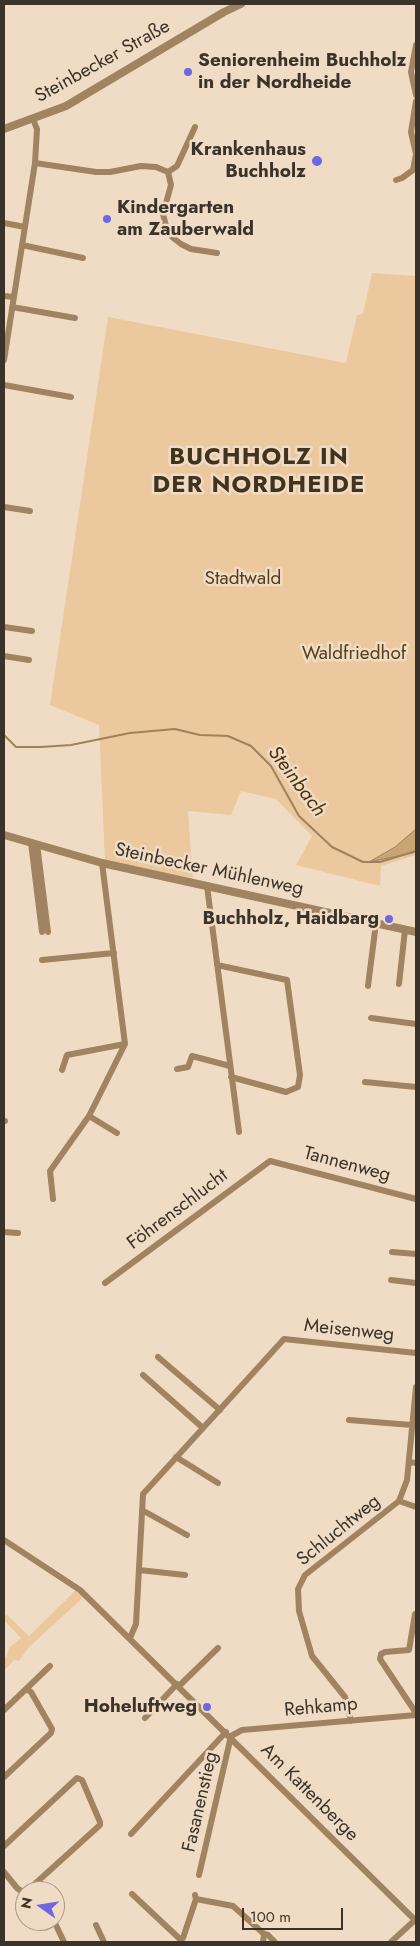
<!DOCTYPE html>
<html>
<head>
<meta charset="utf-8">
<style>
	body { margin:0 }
	#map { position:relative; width:420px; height:1946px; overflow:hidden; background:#f0dcc4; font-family:Jost,sans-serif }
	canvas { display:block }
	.frame { position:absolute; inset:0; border:5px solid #3b332a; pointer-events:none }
	.north { position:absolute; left:15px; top:1881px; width:50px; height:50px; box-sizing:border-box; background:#f0dcc4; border:1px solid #a89886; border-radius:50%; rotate:283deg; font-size:14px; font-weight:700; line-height:20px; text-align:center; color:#3b332a }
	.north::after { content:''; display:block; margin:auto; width:18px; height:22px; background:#6f67e1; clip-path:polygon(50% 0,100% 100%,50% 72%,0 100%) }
	.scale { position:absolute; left:242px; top:1908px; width:101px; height:22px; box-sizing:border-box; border:2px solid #3b332a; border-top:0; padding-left:6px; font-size:15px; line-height:18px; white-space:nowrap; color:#3b332a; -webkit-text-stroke:4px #f0dcc4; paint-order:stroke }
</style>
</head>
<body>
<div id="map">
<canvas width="420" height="1946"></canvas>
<div class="frame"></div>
<div class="north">N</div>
<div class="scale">100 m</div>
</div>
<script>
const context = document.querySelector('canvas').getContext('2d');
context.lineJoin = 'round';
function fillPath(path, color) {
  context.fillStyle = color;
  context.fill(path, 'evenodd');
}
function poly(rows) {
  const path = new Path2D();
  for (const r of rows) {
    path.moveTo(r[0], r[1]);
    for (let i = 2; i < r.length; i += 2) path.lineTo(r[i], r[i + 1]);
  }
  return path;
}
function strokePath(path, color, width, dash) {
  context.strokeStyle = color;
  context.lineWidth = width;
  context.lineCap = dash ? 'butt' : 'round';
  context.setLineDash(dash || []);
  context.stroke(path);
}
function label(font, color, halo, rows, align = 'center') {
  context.font = font + ' Jost,sans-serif';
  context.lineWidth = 5;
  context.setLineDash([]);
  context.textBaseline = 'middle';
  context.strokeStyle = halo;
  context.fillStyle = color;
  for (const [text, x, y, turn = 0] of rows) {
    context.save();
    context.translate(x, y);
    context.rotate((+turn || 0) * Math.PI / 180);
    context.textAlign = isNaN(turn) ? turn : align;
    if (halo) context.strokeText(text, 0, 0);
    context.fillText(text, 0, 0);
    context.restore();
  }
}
fillPath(poly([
	[372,273,416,276,416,855,381,866,380,886,296,865,312,836,276,799,241,791,231,815,188,811,193,883,102,863,105,860,99,725,50,705,108,317,346,363,357,315,363,314],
	[78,1588,86,1595,29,1647,19,1661,14,1660,4,1671,4,1659,7,1656,9,1648,21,1638,4,1620,6,1614,29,1636]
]), '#ebc89e');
const water = poly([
	[416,829,416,851,413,853,369,862,395,847,416,829]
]);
fillPath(water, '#c9a475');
strokePath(water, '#9e825e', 1);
strokePath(poly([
	[4,735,16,747,41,747,71,745,130,733,175,729,200,735,228,736,251,746,271,766,299,816,332,847,363,862,380,862,416,851]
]), '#9e825e', 2);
strokePath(poly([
	[416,45,411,72,416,95],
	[35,163,96,172,110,172,141,166,156,167,168,172,177,166,195,127],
	[168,172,171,185,163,214,166,226,172,237,181,244,191,249,217,253],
	[396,180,402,178,413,170,416,154,411,132,416,101],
	[4,223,25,227],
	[22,245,83,258],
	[4,296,14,297],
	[12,307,75,318],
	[4,360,35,163,37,129,33,119],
	[4,385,71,397],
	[4,507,30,511],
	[4,627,32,631],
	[4,656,29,660],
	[31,843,42,932],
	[37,844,48,932],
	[207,886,239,1132],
	[42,960,114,953],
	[217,965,287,980,300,1075,298,1087,286,1092,231,1077],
	[399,984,405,930],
	[368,986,376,923],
	[371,1018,416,1024],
	[177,1069,188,1067,192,1056,230,1066],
	[62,1070,67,1055,125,1044],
	[365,1082,416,1087],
	[89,1116,117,1133],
	[4,1121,5,1121],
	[53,1199,50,1171,89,1116,125,1044,102,863],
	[4,1232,18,1233],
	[392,1252,416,1254],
	[391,1280,416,1283],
	[105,1283,270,1161,416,1199],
	[158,1357,220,1410],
	[143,1375,203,1428],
	[349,1420,412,1425],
	[176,1457,218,1483],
	[409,1462,416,1463],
	[399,1501,416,1507],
	[142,1510,187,1535],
	[4,1540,80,1590,416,1921],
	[139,1570,185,1575],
	[415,1614,409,1650,385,1652,381,1654,380,1659,416,1713],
	[130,1638,136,1624,143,1494,284,1339,416,1353],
	[179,1686,218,1648],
	[26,1689,50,1666],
	[4,1710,26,1689,31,1692,52,1729,51,1733,4,1777],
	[145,1718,177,1684],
	[351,1721,345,1697,312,1656,299,1611,298,1589,305,1575,399,1501,407,1480,416,1387],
	[131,1834,226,1732],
	[4,1846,77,1778,82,1780,100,1822,100,1825,27,1891],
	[4,1872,17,1888,25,1894],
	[199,1875,231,1736,242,1730,416,1715],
	[132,1894,181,1940],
	[196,1899,233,1906,264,1934,263,1942],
	[54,1921,64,1942],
	[96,1925,104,1942],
	[264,1934,268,1935,275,1942],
	[180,1941,183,1938,196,1899,195,1895],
	[391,1942,415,1920]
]), '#a08360', 6);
strokePath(poly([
	[4,129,66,106,224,12,241,4],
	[4,835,102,863,416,932]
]), '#a08360', 8);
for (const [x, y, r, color] of [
	[188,72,5,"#6f67e1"],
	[317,161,6,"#6f67e1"],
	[107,219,5,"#6f67e1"],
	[389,919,5,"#6f67e1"],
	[207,1707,5,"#6f67e1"]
]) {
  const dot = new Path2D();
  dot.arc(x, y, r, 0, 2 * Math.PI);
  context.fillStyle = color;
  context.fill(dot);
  strokePath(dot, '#f0dcc4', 2);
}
label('bold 19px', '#3b332a', '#f0dcc4', [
	["Seniorenheim Buchholz",198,61,"left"],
	["in der Nordheide",198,83,"left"],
	["Krankenhaus",306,150],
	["Buchholz",306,172],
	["Kindergarten",117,208,"left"],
	["am Zauberwald",117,230,"left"],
	["Buchholz, Haidbarg",379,919],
	["Hoheluftweg",197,1707]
], 'right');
label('19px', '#3b332a', '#f0dcc4', [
	["Steinbecker Straße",103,62,-29],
	["Steinbecker Mühlenweg",209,870,12],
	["Tannenweg",347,1165,15],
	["Föhrenschlucht",178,1210,-37],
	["Meisenweg",349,1331,6],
	["Schluchtweg",339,1531,-39],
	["Rehkamp",321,1708,-5],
	["Am Kattenberge",309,1793,45],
	["Fasanenstieg",201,1802,-77]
]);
label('19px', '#573d18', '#f0dcc4', [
	["Stadtwald",243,579],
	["Waldfriedhof",354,654]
]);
label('italic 20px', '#4b310a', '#f0dcc4', [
	["Steinbach",296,782,53]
]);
context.letterSpacing = '1px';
label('bold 24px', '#42331f', '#f0dcc4', [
	["BUCHHOLZ IN",259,458],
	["DER NORDHEIDE",259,486]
]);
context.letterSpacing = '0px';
</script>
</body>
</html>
